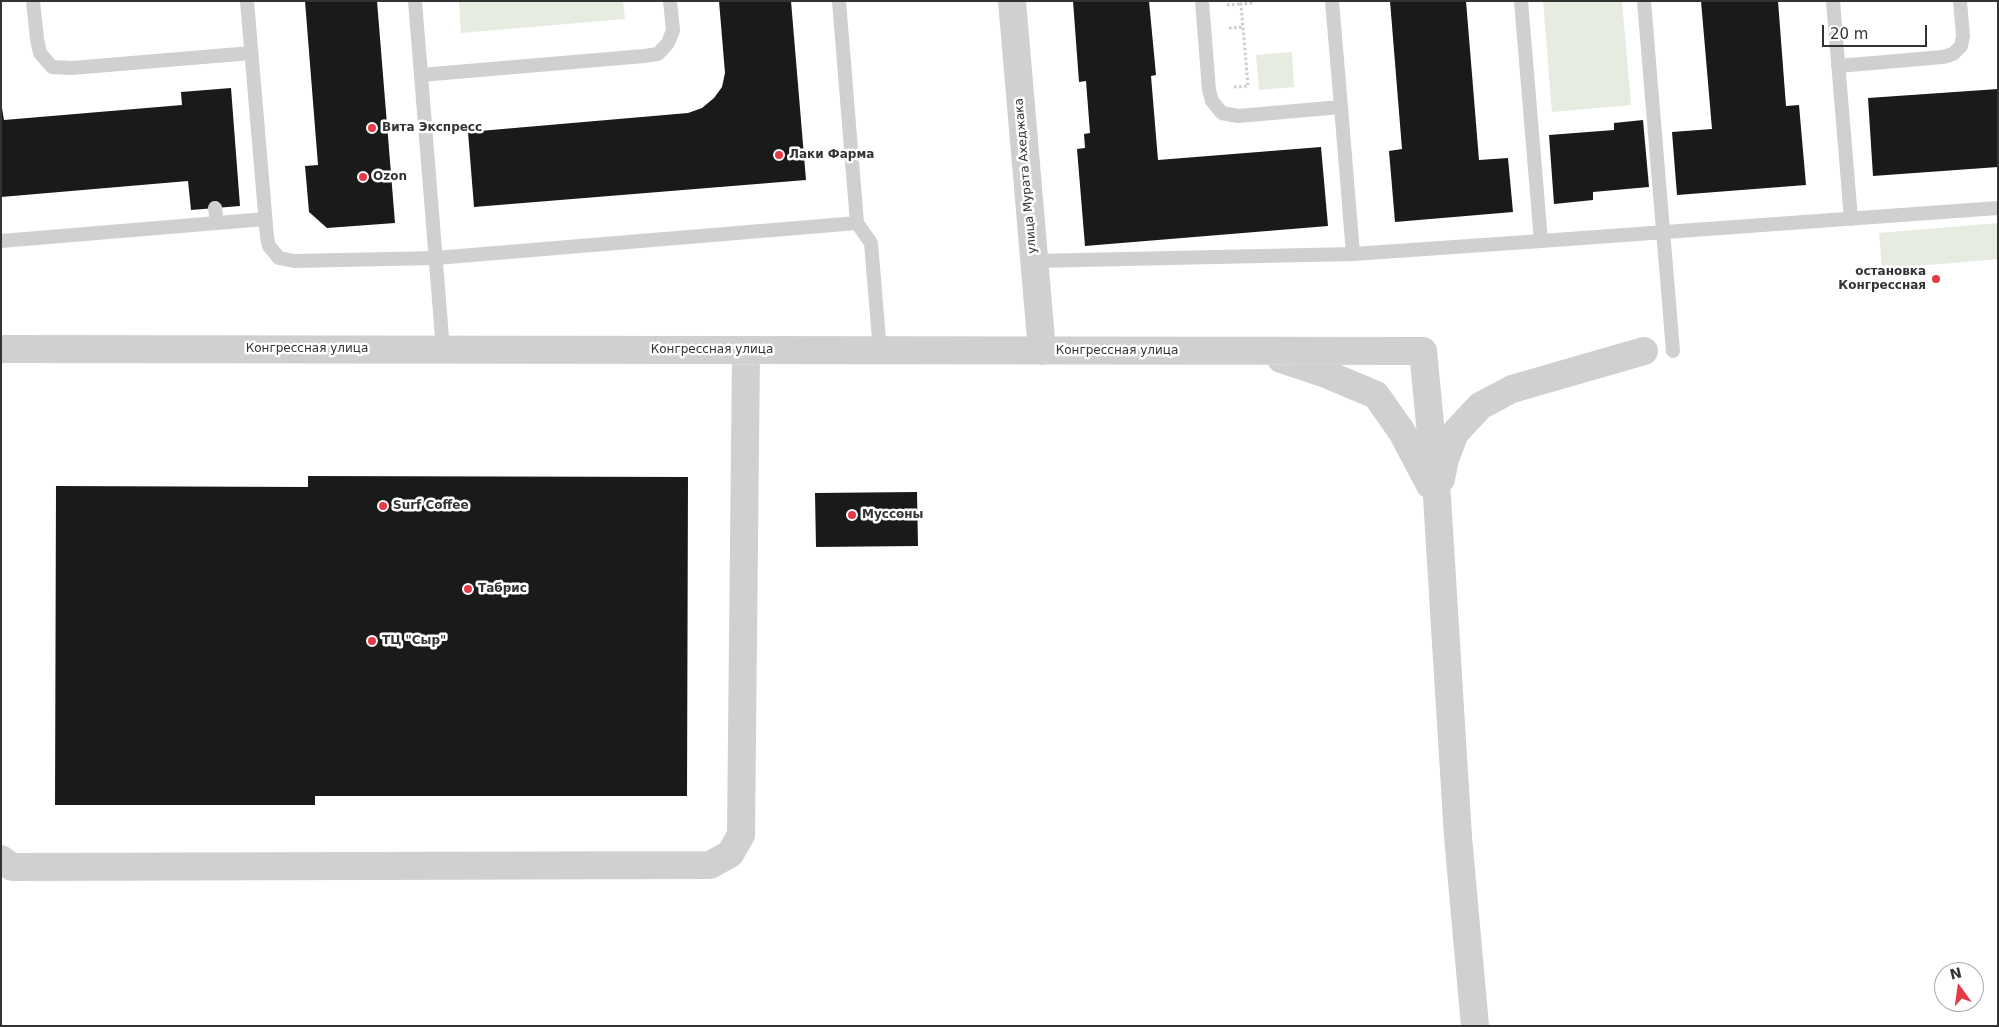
<!DOCTYPE html>
<html>
<head>
<meta charset="utf-8">
<style>
	body { margin:0 }
	#map { position:relative; width:1999px; height:1027px; overflow:hidden; background:#fff; font-family:"DejaVu Sans",sans-serif }
	canvas { display:block }
	.frame { position:absolute; inset:0; border:2px solid #333; pointer-events:none }
	.north { position:absolute; left:1934px; top:962px; width:50px; height:50px; box-sizing:border-box; background:#fff; border:1px solid #adadad; border-radius:50%; rotate:346deg; font-size:14px; font-weight:700; line-height:20px; text-align:center; color:#333 }
	.north::after { content:''; display:block; margin:auto; width:18px; height:22px; background:#e63946; clip-path:polygon(50% 0,100% 100%,50% 72%,0 100%) }
	.scale { position:absolute; left:1822px; top:25px; width:105px; height:22px; box-sizing:border-box; border:2px solid #333; border-top:0; padding-left:6px; font-size:15px; line-height:18px; white-space:nowrap; color:#333; -webkit-text-stroke:4px #fff; paint-order:stroke }
</style>
</head>
<body>
<div id="map">
<canvas width="1999" height="1027"></canvas>
<div class="frame"></div>
<div class="north">N</div>
<div class="scale">20 m</div>
</div>
<script>
const context = document.querySelector('canvas').getContext('2d');
context.lineJoin = 'round';
function fillPath(path, color) {
  context.fillStyle = color;
  context.fill(path, 'evenodd');
}
function poly(rows) {
  const path = new Path2D();
  for (const r of rows) {
    path.moveTo(r[0], r[1]);
    for (let i = 2; i < r.length; i += 2) path.lineTo(r[i], r[i + 1]);
  }
  return path;
}
function strokePath(path, color, width, dash) {
  context.strokeStyle = color;
  context.lineWidth = width;
  context.lineCap = dash ? 'butt' : 'round';
  context.setLineDash(dash || []);
  context.stroke(path);
}
function label(font, color, halo, rows, align = 'center') {
  context.font = font + ' "DejaVu Sans",sans-serif';
  context.lineWidth = 5;
  context.setLineDash([]);
  context.textBaseline = 'middle';
  context.strokeStyle = halo;
  context.fillStyle = color;
  for (const [text, x, y, turn = 0] of rows) {
    context.save();
    context.translate(x, y);
    context.rotate((+turn || 0) * Math.PI / 180);
    context.textAlign = isNaN(turn) ? turn : align;
    if (halo) context.strokeText(text, 0, 0);
    context.fillText(text, 0, 0);
    context.restore();
  }
}
fillPath(poly([
	[459,1,623,1,625,19,461,33],
	[1543,1,1622,1,1631,105,1552,112],
	[1292,52,1294,87,1259,90,1256,55],
	[1998,223,1998,259,1882,269,1879,233]
]), '#e6ecdf');
fillPath(poly([
	[305,1,377,1,395,223,327,228,309,212,305,166,318,165],
	[719,1,791,1,806,180,474,207,468,132,688,113,702,108,714,98,722,87,725,73],
	[1073,1,1149,1,1156,75,1151,76,1158,160,1321,147,1328,226,1085,246,1077,149,1085,148,1084,134,1090,133,1086,81,1079,82],
	[1390,1,1466,1,1479,160,1508,158,1513,212,1395,222,1389,151,1402,149],
	[1701,1,1778,1,1786,106,1799,105,1806,185,1677,195,1672,132,1712,129],
	[231,88,240,206,191,210,188,181,1,197,1,102,4,120,182,105,181,92],
	[1998,89,1998,167,1873,176,1868,98],
	[1643,120,1649,187,1593,192,1593,200,1554,204,1549,135,1614,130,1614,123],
	[308,476,688,477,687,796,315,796,315,805,55,805,56,486,308,487],
	[917,492,918,546,816,547,815,493]
]), '#1a1a1a');
strokePath(poly([
	[1227,5,1241,4],
	[1229,28,1244,27],
	[1234,87,1248,86,1241,4,1254,3,1254,1]
]), '#cdcdcd', 3, [2.5, 2.5]);
strokePath(poly([
	[33,1,37,39,40,53,52,67,72,68,251,53],
	[247,1,267,237,269,246,279,258,294,261,436,258,857,223],
	[415,1,421,75,644,56,658,54,668,43,673,30,670,1],
	[839,1,857,223,871,243,880,351],
	[1332,1,1341,107],
	[1644,1,1673,351],
	[1833,1,1851,219],
	[1838,66,1943,57,1953,54,1961,46,1963,36,1960,1],
	[421,75,443,350],
	[215,208,217,223],
	[1,241,265,219],
	[1541,241,1998,208],
	[1353,254,1541,241,1521,1],
	[1034,261,1353,254,1341,107,1238,116,1222,113,1212,101,1209,90,1202,1]
]), '#d0d0d0', 14);
strokePath(poly([
	[1012,1,1042,351],
	[1,349,1423,351,1437,497,1458,837,1475,1026],
	[1281,359,1326,374,1376,395,1402,432,1430,485],
	[1441,479,1445,459,1455,433,1480,406,1512,389,1644,351],
	[1,859,12,867,710,865,730,854,741,835,746,350]
]), '#d0d0d0', 28);
for (const [x, y, r, color] of [
	[372,128,5,"#e63946"],
	[779,155,5,"#e63946"],
	[363,177,5,"#e63946"],
	[1936,279,5,"#e63946"],
	[383,506,5,"#e63946"],
	[852,515,5,"#e63946"],
	[468,589,5,"#e63946"],
	[372,641,5,"#e63946"]
]) {
  const dot = new Path2D();
  dot.arc(x, y, r, 0, 2 * Math.PI);
  context.fillStyle = color;
  context.fill(dot);
  strokePath(dot, '#fff', 2);
}
label('bold 12px', '#333', '#fff', [
	["Вита Экспресс",382,128],
	["Лаки Фарма",789,155],
	["Ozon",373,177],
	["остановка",1926,272,"right"],
	["Конгрессная",1926,286,"right"],
	["Surf Coffee",393,506],
	["Муссоны",862,515],
	["Табрис",478,589],
	["ТЦ \"Сыр\"",382,641]
], 'left');
label('12px', '#333', '#fff', [
	["улица Мурата Ахеджака",1026,176,-95],
	["Конгрессная улица",307,349],
	["Конгрессная улица",712,350],
	["Конгрессная улица",1117,351]
]);
</script>
</body>
</html>
